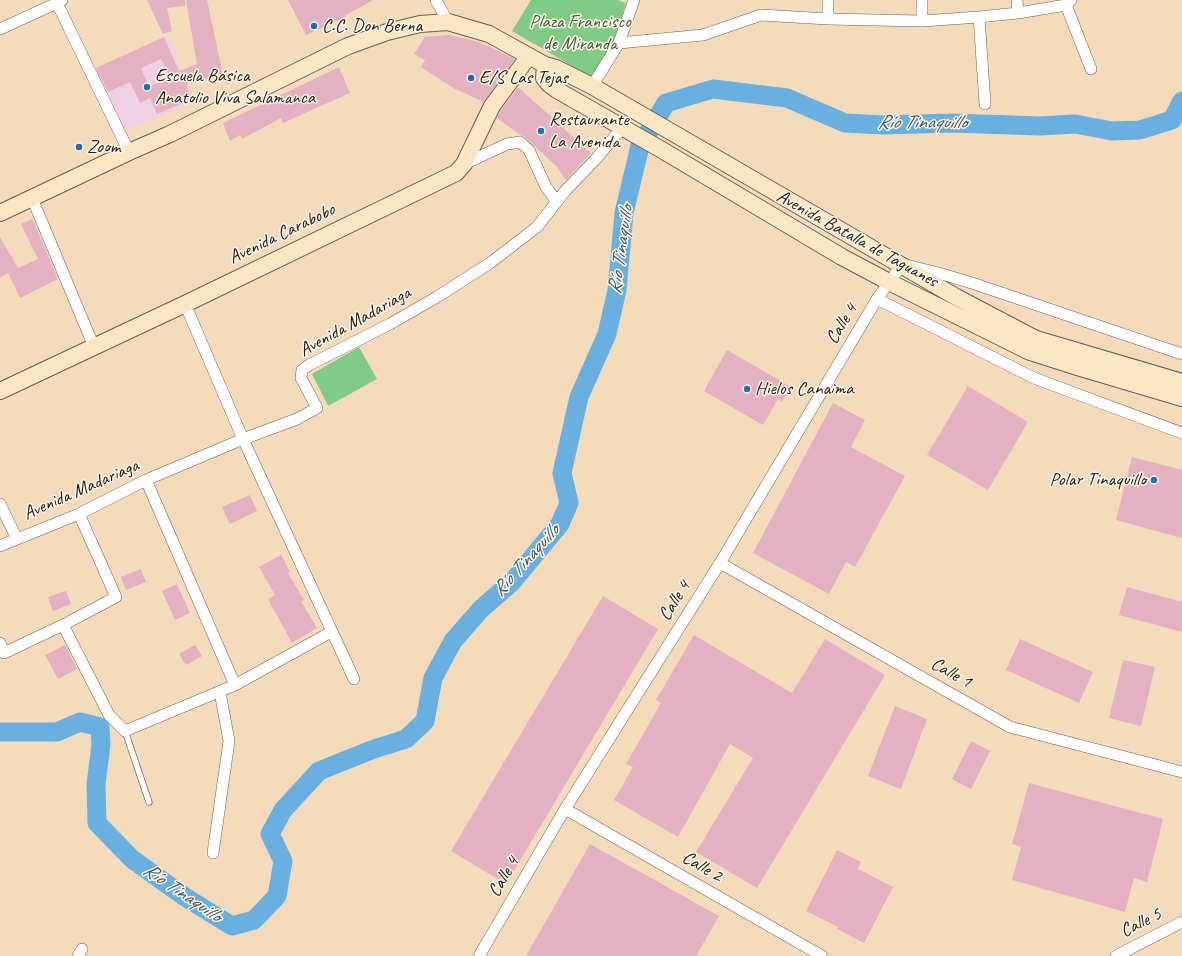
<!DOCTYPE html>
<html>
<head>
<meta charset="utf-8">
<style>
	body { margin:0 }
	canvas { display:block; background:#f3dbbb }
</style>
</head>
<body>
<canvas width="1182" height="956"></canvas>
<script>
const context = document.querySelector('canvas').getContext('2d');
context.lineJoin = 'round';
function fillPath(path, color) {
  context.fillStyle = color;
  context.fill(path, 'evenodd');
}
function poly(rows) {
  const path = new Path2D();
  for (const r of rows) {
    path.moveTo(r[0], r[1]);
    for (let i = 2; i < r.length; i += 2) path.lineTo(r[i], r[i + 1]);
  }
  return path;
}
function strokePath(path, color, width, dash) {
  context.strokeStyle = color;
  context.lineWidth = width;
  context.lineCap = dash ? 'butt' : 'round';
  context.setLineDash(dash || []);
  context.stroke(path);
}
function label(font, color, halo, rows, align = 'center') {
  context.font = font + ' Caveat,sans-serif';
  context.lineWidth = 3;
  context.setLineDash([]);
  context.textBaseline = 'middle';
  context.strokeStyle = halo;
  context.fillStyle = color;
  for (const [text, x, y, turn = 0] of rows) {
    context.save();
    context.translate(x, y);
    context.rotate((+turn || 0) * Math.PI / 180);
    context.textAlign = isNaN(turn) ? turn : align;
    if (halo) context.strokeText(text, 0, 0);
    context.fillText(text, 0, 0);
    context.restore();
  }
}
fillPath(poly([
	[169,36,174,46,172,49,195,100,130,129,124,128,96,69]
]), '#f0d0e5');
fillPath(poly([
	[531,0,618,0,626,3,613,43,591,77,512,31],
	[359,347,377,379,328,406,312,374]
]), '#82cb87');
strokePath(poly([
	[0,732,57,732,80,722,100,727,101,745,96,784,97,823,132,859,185,897,232,926,254,920,277,896,283,861,270,834,283,810,319,771,374,749,406,739,425,721,433,678,453,641,481,609,512,582,560,524,569,503,562,473,579,397,607,334,617,290,624,213,640,146,666,103,713,89,787,98,845,123,883,125,952,123,1040,126,1075,124,1112,131,1140,130,1172,120,1182,101]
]), '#69b0e0', 19);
fillPath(poly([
	[147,0,185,0,185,6,167,8,172,31,163,34],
	[186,0,207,0,223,75,186,84,192,99,157,114,150,98,140,103,130,82,108,92,96,68,164,37,179,71,197,64],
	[161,59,170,77,149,87,141,68],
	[288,0,373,0,346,15,346,17,306,35],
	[449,35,479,42,515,59,484,102,455,89,421,67,425,60,414,54,425,37],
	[339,67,350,93,283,123,281,118,242,139,240,135,230,141,223,123],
	[518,87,591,153,566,180,557,167,525,137,520,135,497,118,500,111],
	[32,219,39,234,58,279,20,298,8,273,0,278,0,237,18,268,38,259,21,224],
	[727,350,791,387,782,402,778,399,763,425,704,391],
	[968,386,1028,422,988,490,927,455],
	[833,403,865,420,851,447,905,476,855,567,846,562,829,594,753,553],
	[1132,457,1182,470,1182,538,1116,520],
	[250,495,257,511,230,524,222,507],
	[281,555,290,572,288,573,304,600,301,601,317,628,292,643,268,599,275,595,259,567],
	[141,569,146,582,126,590,121,577],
	[177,584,190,613,175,620,162,591],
	[1127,587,1182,602,1182,632,1119,615],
	[66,591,71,604,53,611,48,597],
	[603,596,658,629,506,884,451,851],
	[694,635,792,693,825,639,885,675,757,888,696,852,753,758,730,744,678,837,614,800,633,767,626,764,661,703,656,700],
	[1020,639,1093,672,1079,703,1006,670],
	[65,645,77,669,58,679,45,655],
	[195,645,202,656,186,665,179,654],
	[1123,660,1155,667,1141,726,1109,718],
	[895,706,927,719,901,789,868,776],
	[971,741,990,751,971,789,952,779],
	[1029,783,1163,819,1147,882,1134,878,1125,912,1012,880,1021,847,1012,844],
	[590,844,719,916,696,956,526,956],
	[837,850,861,862,858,869,893,887,864,943,837,929,838,927,806,911]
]), '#e4b1c2');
const lane = poly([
	[125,731,149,802]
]);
const street = poly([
	[436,0,448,22],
	[922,0,922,21],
	[1017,0,1018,13],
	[57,3,129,152],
	[1066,5,1091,69],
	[979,17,985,104],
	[828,19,828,0],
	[0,29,57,3,62,0],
	[619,43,634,0],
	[592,86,619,43,703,35,761,15,828,19,922,21,979,17,1018,13,1066,5,1071,0],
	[464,164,507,144,520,142,529,150,546,187,557,202],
	[32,198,94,347],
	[877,299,1034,378,1182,433],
	[185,304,243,439,354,679],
	[146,480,235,685,331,632],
	[0,504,17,539],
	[0,546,79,514,146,480,243,439,297,419,317,408,301,378,302,370,309,365,390,324,437,297,490,263,537,227,566,190,595,160,622,128],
	[720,563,1010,727,1182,772],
	[63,625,109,715,125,731,235,685],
	[0,643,4,653,63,625,116,597,79,514],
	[565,809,822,956],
	[213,853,229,741,220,692],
	[78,956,82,949],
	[479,956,565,809,720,563,877,299,901,266,910,266,942,274,975,284,1182,354],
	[1116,956,1182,922]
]);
const secondary = poly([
	[545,65,544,78,549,84,557,90,662,150,842,257,889,282,1030,352,1077,367,1182,398],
	[0,213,129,152,170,134,348,46,387,32,420,24,448,22,489,34,545,65,556,68,592,86,956,297,1036,339,1182,382],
	[0,391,185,304,456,173,464,164,492,106,529,56]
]);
strokePath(lane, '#675f54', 7);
strokePath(street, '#675f54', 12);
strokePath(secondary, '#675f54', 18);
strokePath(lane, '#fff', 5.5);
strokePath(street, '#fff', 11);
strokePath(secondary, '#fbe7c3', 16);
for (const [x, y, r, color] of [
	[314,26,4,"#1f6fb2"],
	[471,78,4,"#1f6fb2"],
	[147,87,4,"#1f6fb2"],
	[541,131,4,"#1f6fb2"],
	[79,147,4,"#1f6fb2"],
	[747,389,4,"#1f6fb2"],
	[1154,480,4,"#1f6fb2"]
]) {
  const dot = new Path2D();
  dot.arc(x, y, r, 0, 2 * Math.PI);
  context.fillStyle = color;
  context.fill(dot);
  strokePath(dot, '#fcf5e5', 1.5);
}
label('19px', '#405941', '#fcf5e5', [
	["Plaza Francisco",580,22],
	["de Miranda",580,44]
]);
label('19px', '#1c1c1c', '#fcf5e5', [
	["C.C. Don Berna",322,26],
	["Escuela Básica",155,76],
	["Anatolio Viva Salamanca",155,98],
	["E/S Las Tejas",479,78],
	["Restaurante",549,120],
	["La Avenida",549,142],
	["Zoom",87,147],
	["Hielos Canaima",755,389],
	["Polar Tinaquillo",1146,480,"right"]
], 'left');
label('19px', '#1c1c1c', '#fcf5e5', [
	["Avenida Carabobo",282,234,-26],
	["Avenida Batalla de Taguanes",857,239,29],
	["Avenida Madariaga",355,322,-29],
	["Calle 4",842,324,-59],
	["Avenida Madariaga",81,490,-24],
	["Calle 4",675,601,-58],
	["Calle 1",951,673,29],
	["Calle 2",702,867,30],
	["Calle 4",504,877,-60],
	["Calle 5",1141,923,-27]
]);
label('italic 20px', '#3b576a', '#fcf5e5', [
	["Río Tinaquillo",922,123],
	["Río Tinaquillo",621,250,-82],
	["Río Tinaquillo",526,561,-48],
	["Río Tinaquillo",182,893,34]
]);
</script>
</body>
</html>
